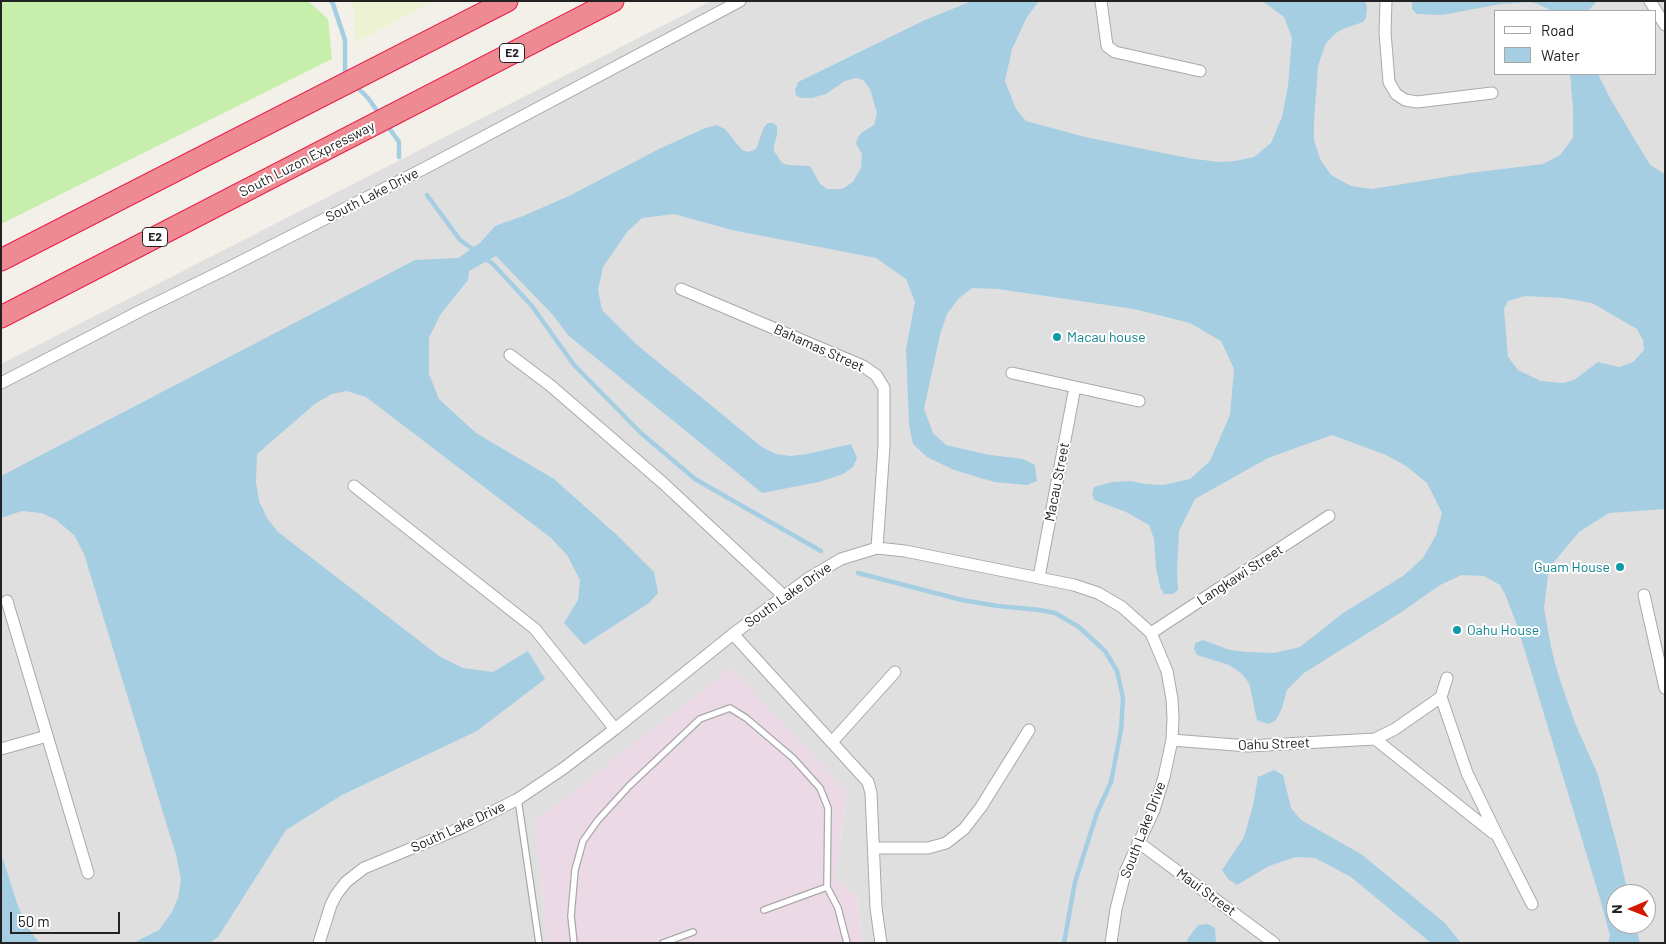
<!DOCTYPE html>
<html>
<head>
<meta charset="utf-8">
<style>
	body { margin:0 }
	#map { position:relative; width:1666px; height:944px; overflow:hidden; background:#f2f0e8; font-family:Barlow,sans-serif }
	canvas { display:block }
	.frame { position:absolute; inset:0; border:2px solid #222; pointer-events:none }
	.legend { position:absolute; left:1494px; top:10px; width:162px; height:65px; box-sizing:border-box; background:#fff; border:1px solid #a7a7a7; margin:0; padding:6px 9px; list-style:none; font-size:15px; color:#222 }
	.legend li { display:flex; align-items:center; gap:10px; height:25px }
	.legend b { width:25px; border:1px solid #a7a7a7 }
	.north { position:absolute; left:1606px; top:884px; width:50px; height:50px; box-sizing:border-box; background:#fff; border:1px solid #a7a7a7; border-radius:50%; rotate:269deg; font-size:14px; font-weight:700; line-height:20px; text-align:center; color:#222 }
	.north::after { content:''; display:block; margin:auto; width:18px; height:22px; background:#d31800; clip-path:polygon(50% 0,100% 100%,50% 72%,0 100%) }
	.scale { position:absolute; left:10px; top:912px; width:110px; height:22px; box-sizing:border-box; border:2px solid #222; border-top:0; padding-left:6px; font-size:15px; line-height:18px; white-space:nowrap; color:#222; -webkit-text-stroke:4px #fff; paint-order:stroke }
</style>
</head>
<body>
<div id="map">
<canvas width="1666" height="944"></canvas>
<div class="frame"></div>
<ul class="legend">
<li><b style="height:6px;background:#fff"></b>Road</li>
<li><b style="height:14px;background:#a5cee3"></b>Water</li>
</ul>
<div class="north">N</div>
<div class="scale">50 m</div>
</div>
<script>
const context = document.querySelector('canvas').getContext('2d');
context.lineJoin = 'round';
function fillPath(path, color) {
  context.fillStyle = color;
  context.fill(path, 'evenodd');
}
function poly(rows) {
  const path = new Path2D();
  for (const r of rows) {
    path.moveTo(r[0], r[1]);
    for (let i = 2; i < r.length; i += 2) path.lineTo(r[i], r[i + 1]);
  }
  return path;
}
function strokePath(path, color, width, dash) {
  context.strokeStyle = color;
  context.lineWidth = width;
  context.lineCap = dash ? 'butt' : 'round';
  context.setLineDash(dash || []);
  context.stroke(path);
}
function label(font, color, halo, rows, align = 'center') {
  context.font = font + ' Barlow,sans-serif';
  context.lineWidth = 4;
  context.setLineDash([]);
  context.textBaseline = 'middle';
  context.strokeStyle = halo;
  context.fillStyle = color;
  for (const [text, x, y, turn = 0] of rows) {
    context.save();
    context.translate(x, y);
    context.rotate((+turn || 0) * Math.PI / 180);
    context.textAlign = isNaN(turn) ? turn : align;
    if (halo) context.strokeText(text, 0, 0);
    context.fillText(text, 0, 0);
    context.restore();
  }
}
fillPath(poly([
	[711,1,1665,1,1665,943,863,943,857,896,835,879,847,791,535,820,547,943,1,943,1,364],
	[1495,11,1655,11,1655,74,1495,74],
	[1616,894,1646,894,1646,924,1616,924]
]), '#e0dfdf');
fillPath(poly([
	[731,668,847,791,835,879,857,896,863,943,547,943,535,821]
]), '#ecd9e6');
fillPath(poly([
	[351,1,433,1,355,43,354,8]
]), '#ecf2d2');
fillPath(poly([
	[1,1,308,1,328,19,332,59,1,224]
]), '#c5efab');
fillPath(poly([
	[972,1,1039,1,1027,17,1012,49,1005,81,1016,109,1026,121,1085,137,1188,158,1219,162,1235,161,1254,157,1271,143,1282,117,1288,86,1292,38,1284,17,1265,3,1259,1,1365,1,1367,7,1366,18,1363,22,1343,29,1336,33,1326,43,1318,66,1314,122,1314,140,1320,159,1331,175,1351,186,1372,189,1470,173,1543,164,1560,155,1573,138,1573,108,1570,74,1598,74,1611,100,1650,165,1665,174,1665,509,1609,513,1579,532,1549,568,1544,608,1551,647,1558,674,1575,723,1598,775,1619,853,1628,894,1616,894,1616,924,1635,924,1640,943,1608,943,1610,936,1601,902,1517,625,1505,594,1500,585,1484,576,1462,575,1440,585,1400,613,1304,673,1287,690,1282,708,1276,720,1268,724,1257,720,1249,683,1241,673,1229,665,1197,655,1194,649,1195,643,1203,640,1230,650,1247,652,1274,653,1300,647,1343,613,1403,576,1423,558,1436,535,1442,513,1427,483,1406,466,1386,455,1332,435,1268,458,1195,499,1179,531,1177,571,1178,590,1173,594,1164,594,1160,587,1156,568,1154,539,1149,525,1126,512,1094,500,1092,494,1094,487,1112,482,1131,481,1145,484,1163,485,1190,479,1210,461,1230,415,1234,369,1221,341,1190,323,1134,309,998,289,972,288,958,299,947,314,940,335,924,409,933,433,946,445,990,455,1023,459,1035,465,1037,481,1027,485,994,482,954,470,927,457,913,444,909,425,906,349,915,302,906,279,876,258,732,230,674,214,642,218,627,232,603,267,598,290,602,310,636,344,762,447,776,454,790,456,807,454,851,444,857,458,853,467,843,474,819,482,762,493,569,336,552,314,496,256,469,271,468,280,440,315,429,338,429,374,439,399,476,433,554,479,618,536,654,572,658,593,649,603,584,645,564,623,578,600,580,580,567,555,551,538,366,397,347,391,332,394,316,403,257,454,256,482,259,501,267,518,278,532,439,656,463,668,493,672,528,651,545,679,477,731,342,795,286,830,218,937,209,943,133,943,159,930,172,912,178,898,181,879,176,855,84,554,74,535,55,519,41,513,22,511,1,518,1,476,415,260,458,258,480,243,495,226,523,216,569,196,659,149,703,129,716,125,725,129,742,150,748,152,756,149,764,127,768,123,773,123,777,126,777,135,774,146,774,151,782,163,789,165,810,166,820,184,827,189,842,189,853,182,861,168,862,154,856,144,857,139,861,133,874,125,877,113,870,89,863,80,856,78,845,81,826,94,812,98,802,98,796,96,795,90,798,82,925,20],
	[1525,296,1563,298,1592,303,1637,329,1643,340,1644,350,1633,362,1619,367,1598,362,1574,380,1563,383,1541,381,1518,370,1508,357,1504,309,1508,301],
	[1412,1,1597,1,1588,11,1552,11,1538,4,1529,2,1501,4,1442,15,1417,14,1412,9],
	[1274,770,1283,775,1291,808,1301,820,1361,854,1445,923,1461,943,1431,943,1351,877,1315,858,1296,857,1269,866,1237,885,1228,879,1222,870,1244,837,1253,805,1258,777],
	[1,853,17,903,25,923,39,943,1,943],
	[1208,924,1215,928,1216,943,1187,943,1187,940,1198,925]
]), '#a5cee3');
strokePath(poly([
	[331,1,333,4,345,40,345,74,348,76],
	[356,86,368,98,380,115],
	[387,125,399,142,399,157],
	[427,195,460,240,477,252],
	[483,257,493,264,532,306,574,365,641,433,695,479,821,551],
	[858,573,962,600,998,606,1040,610,1055,613,1079,627,1105,651,1117,671,1123,698,1121,730,1111,782,1097,813,1075,882,1064,943]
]), '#a5cee3', 4.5);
const service = poly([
	[518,799,539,943],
	[764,910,827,887],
	[574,943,571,916,575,870,583,841,598,820,629,786,700,719,730,708,746,718,793,758,820,788,828,808,827,887,838,908,847,943],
	[663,943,693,932]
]);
const minor = poly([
	[1101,1,1107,46,1115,52,1200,71],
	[1386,1,1385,32,1389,82,1396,94,1405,100,1417,102,1492,93],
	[1650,1,1665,25],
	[681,289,863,366,876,375,884,388,884,446,877,548],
	[510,355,551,386,663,483,784,596],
	[1012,373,1139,401],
	[1,383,140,311,228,268,425,168,740,1],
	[354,486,535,629,615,729],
	[1039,577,1075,387],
	[1644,595,1665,688],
	[7,601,88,873],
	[1151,633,1329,516],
	[733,634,868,782,871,793,876,908,881,943],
	[1447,678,1441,697,1467,773,1497,835,1532,904],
	[1375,739,1493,833],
	[1172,740,1248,746,1375,739,1395,729,1441,697],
	[832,742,895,672],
	[1,749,47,736],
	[1138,842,1274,943],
	[874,848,928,848,946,843,964,829,981,807,1029,730],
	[319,943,331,905,336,895,346,882,364,868,463,827,518,799,564,768,615,729,733,634,809,578,841,559,877,548,905,551,1074,585,1098,593,1122,607,1151,633,1167,671,1172,699,1173,718,1172,740,1164,777,1154,810,1126,870,1116,909,1111,943]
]);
const motorway = poly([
	[1,260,507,1],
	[1,317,613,1]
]);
strokePath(service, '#a9a9a9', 8);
strokePath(minor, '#a9a9a9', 13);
strokePath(motorway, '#e91c4b', 23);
strokePath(service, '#fff', 5.5);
strokePath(minor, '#fff', 11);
strokePath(motorway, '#ee8b92', 21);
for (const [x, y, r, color] of [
	[1057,337,5,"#0f9aa8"],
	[1620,567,5,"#0f9aa8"],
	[1457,630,5,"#0f9aa8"]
]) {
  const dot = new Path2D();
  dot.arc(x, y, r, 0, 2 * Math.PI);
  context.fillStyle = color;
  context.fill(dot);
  strokePath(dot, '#fff', 2);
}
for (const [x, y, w] of [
	[512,53,25],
	[155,237,25]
]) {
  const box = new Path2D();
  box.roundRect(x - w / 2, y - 9.5, w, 19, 4);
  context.fillStyle = '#fff';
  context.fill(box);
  strokePath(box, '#222', 1);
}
label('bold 12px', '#222', null, [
	["E2",512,53],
	["E2",155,237]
]);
label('14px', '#222', '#fff', [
	["South Luzon Expressway",307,159,-27],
	["South Lake Drive",372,195,-27],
	["Bahamas Street",819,348,24],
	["Macau Street",1057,482,-79],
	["Langkawi Street",1240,575,-33],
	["South Lake Drive",788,595,-35],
	["Oahu Street",1274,744,-2],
	["South Lake Drive",458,827,-25],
	["South Lake Drive",1143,830,-69],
	["Maui Street",1206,892,36]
]);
label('14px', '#0d838f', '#fff', [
	["Macau house",1067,337],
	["Guam House",1610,567,"right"],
	["Oahu House",1467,630]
], 'left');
</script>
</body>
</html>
